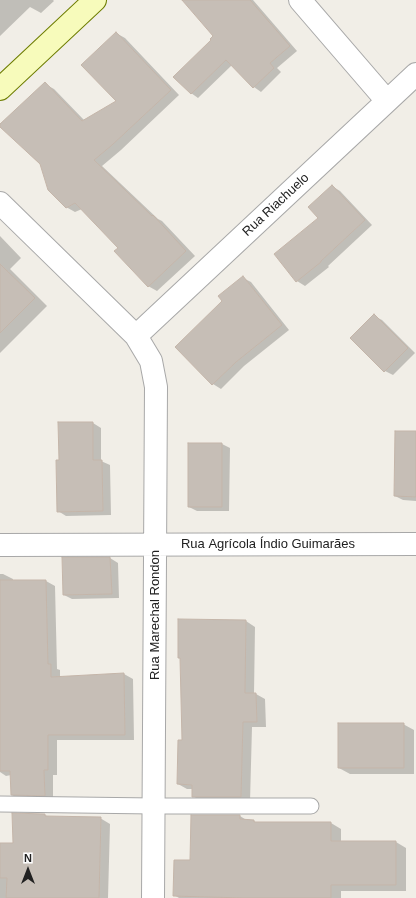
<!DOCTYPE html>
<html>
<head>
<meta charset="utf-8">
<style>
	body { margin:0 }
	#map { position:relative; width:416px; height:898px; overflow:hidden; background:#f1eee7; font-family:Helvetica,sans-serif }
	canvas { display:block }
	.north { position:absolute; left:8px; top:850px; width:40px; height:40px; -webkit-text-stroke:3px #fff; paint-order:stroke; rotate:0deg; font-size:11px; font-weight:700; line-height:16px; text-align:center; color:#212121 }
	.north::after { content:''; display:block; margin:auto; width:14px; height:18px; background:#212121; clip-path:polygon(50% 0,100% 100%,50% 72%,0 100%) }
</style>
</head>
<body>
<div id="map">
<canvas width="416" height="898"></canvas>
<div class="north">N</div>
</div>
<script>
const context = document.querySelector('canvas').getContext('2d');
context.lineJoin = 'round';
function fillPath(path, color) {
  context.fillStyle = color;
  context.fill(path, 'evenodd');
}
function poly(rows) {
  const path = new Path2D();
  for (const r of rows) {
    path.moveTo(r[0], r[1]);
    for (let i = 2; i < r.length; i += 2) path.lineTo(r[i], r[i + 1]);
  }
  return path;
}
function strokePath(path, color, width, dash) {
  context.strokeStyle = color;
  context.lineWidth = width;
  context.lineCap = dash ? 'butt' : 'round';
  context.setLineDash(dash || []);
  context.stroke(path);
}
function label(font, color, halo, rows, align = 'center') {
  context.font = font + ' Helvetica,sans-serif';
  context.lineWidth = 3;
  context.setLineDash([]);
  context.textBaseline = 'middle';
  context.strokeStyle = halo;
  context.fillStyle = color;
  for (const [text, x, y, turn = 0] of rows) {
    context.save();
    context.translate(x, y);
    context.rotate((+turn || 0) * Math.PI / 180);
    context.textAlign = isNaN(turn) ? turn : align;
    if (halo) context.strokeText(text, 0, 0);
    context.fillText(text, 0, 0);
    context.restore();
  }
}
fillPath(poly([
	[0,0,53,0,54,1,41,13,30,7,0,36],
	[184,0,253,0,297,51,277,68,281,72,261,92,254,87,232,65,198,98,191,93,215,36],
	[116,33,125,38,179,95,121,150,102,166,158,219,162,221,195,256,157,291,148,286,120,248,82,209,75,212,66,207,40,164,0,125,45,84,54,89,85,121,118,101],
	[332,186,340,191,372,225,328,266,329,267,305,286,297,281,275,254,320,218],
	[0,236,21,258,10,269,47,306,0,353],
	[243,278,251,282,289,330,244,366,221,389,213,384,176,347,223,301],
	[374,316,382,320,415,353,393,375,385,371],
	[93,423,101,428,101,461,110,465,111,515,66,516,58,511,60,461],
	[416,432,416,501,403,500,395,496],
	[222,444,230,448,229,511,197,511,189,507],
	[63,558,110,558,118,563,119,598,72,599,64,595],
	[0,574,3,574,13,579,13,581,46,581,55,586,57,669,60,670,60,678,124,674,133,679,134,740,57,740,57,775,53,775,53,800,21,800,12,795,11,775,6,776,0,772],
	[246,621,255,627,254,694,256,694,265,699,266,727,252,727,250,802,202,802,193,796,193,789,187,789,178,784,183,741,181,659,179,658],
	[403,724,414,730,414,774,350,774,339,768],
	[45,815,49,817,100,818,110,824,108,898,0,898,0,844,14,844],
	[240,816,248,821,254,821,257,823,331,823,341,829,341,842,396,842,406,848,406,891,341,891,341,898,179,898,174,895,191,861]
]), '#0003');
const building = poly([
	[182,0,250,0,290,46,270,63,274,68,253,88,226,60,191,94,173,77,211,40,210,39,213,36,182,0],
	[116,32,171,90,112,145,94,160,152,216,153,215,186,251,148,287,114,251,118,248,75,203,66,208,48,190,40,164,0,127,0,124,45,82,82,121,116,101,81,65,116,32],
	[332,185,365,220,321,261,321,262,296,282,274,254,318,218,308,207,332,185],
	[0,264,35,298,0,333,0,264],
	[243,276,282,325,236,362,212,385,175,347,222,301,218,296,243,276],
	[374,314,408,348,384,372,350,338,374,314],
	[58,422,93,422,93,460,102,460,103,511,57,512,56,460,59,460,58,422],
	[395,431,416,431,416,497,394,496,395,431],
	[188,443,222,443,222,507,188,507,188,443],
	[62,557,110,557,112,594,63,595,62,557],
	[0,580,46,580,48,664,51,664,51,677,124,673,125,735,48,735,48,770,44,770,45,796,11,795,10,771,0,771,0,580],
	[178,619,246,620,245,693,256,693,257,722,243,722,241,797,192,797,192,785,177,784,178,740,182,740,180,658,178,658,178,619],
	[338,723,404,723,404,768,338,768,338,723],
	[12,813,45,814,45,816,101,817,99,898,6,898,7,878,0,878,0,843,13,843,12,813],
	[191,815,240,815,240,819,254,820,254,822,331,822,331,841,396,841,396,885,331,885,331,898,244,898,173,896,174,860,190,860,191,815]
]);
fillPath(building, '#c6beb6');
strokePath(building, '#c4b5a9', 1);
const lane = poly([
	[0,804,154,806,311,806]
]);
const street = poly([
	[300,0,387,101],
	[0,203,136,336,151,361,156,387,153,898],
	[136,336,416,74],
	[0,545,416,544]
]);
const secondary = poly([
	[0,89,95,0]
]);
strokePath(lane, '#a8a8a8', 17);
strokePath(street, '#a8a8a8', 24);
strokePath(secondary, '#6e7d02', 24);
strokePath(lane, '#fff', 15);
strokePath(street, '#fff', 22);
strokePath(secondary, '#f7fbbb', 22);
label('13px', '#212121', '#fff', [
	["Rua Riachuelo",276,205,-43],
	["Rua Agrícola Índio Guimarães",268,544],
	["Rua Marechal Rondon",155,615,-90]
]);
</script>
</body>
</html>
